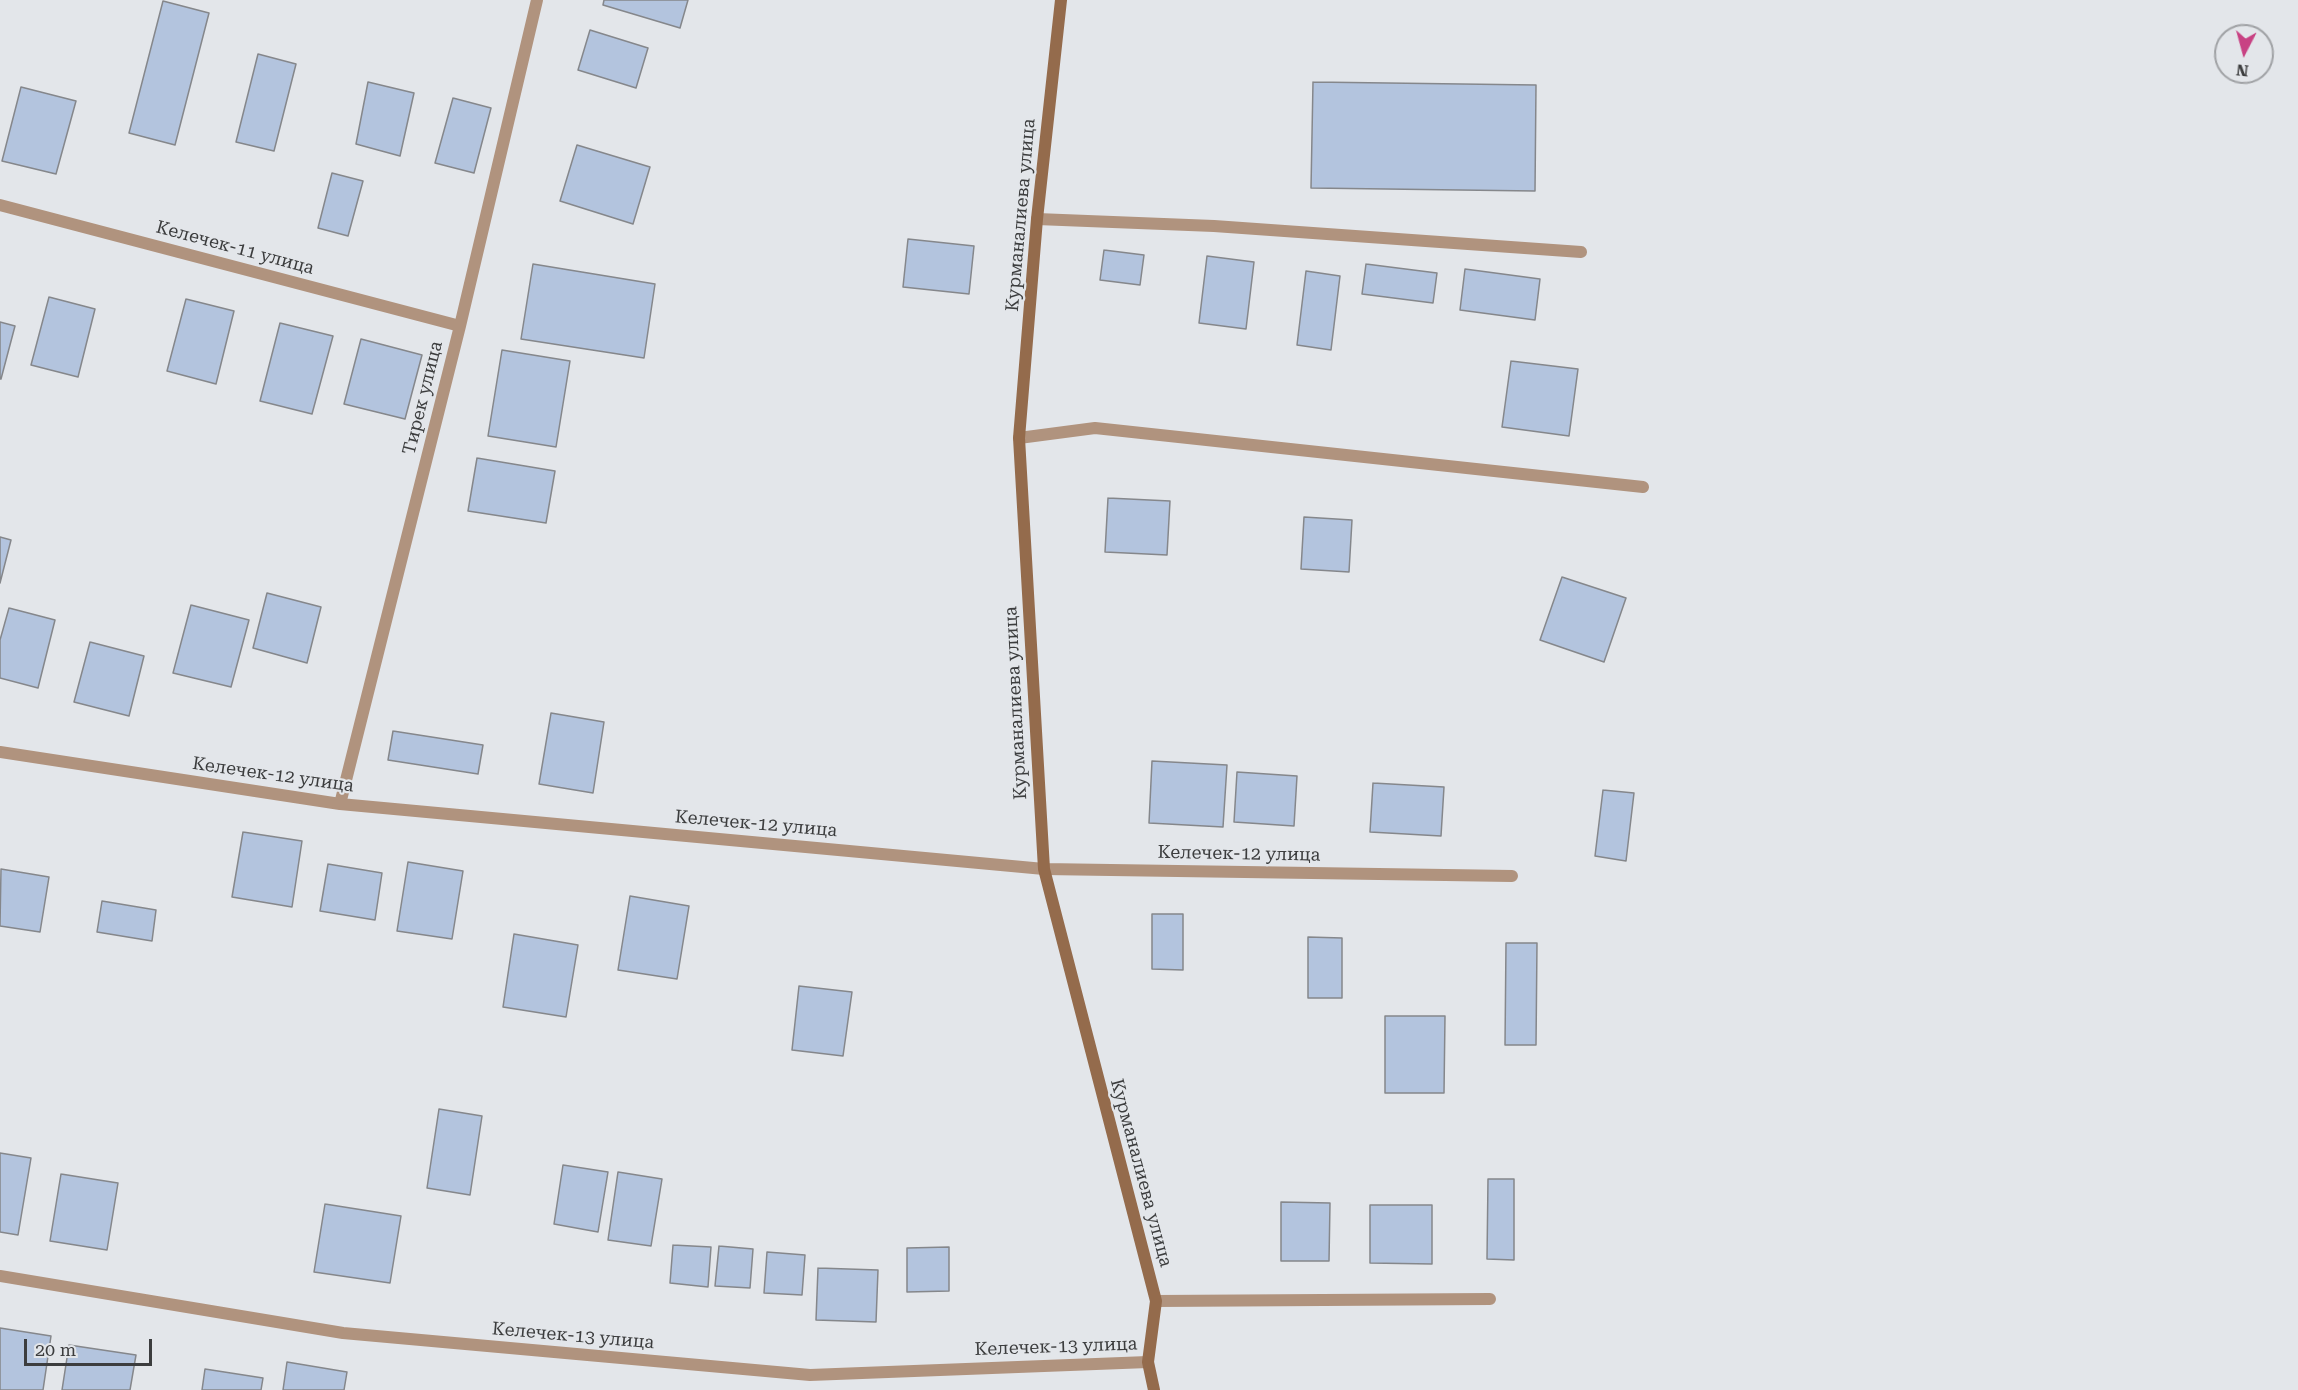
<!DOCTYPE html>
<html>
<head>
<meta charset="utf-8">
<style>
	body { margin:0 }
	#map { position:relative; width:2298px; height:1390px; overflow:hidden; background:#e3e6ea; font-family:"Roboto Serif",serif }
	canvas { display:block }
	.north { position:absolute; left:2214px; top:24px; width:60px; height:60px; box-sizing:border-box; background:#e3e6ea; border:2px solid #a0a2a5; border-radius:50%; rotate:186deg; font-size:16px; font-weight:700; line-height:24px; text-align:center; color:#3c3d3e }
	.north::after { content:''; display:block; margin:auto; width:21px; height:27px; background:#c84283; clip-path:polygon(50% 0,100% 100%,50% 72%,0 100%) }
	.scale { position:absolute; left:24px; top:1339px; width:128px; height:27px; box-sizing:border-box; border:3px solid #3c3d3e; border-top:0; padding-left:8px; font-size:18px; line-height:21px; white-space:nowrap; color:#3c3d3e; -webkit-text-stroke:4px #e3e6ea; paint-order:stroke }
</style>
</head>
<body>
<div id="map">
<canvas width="2298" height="1390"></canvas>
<div class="north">N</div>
<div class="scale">20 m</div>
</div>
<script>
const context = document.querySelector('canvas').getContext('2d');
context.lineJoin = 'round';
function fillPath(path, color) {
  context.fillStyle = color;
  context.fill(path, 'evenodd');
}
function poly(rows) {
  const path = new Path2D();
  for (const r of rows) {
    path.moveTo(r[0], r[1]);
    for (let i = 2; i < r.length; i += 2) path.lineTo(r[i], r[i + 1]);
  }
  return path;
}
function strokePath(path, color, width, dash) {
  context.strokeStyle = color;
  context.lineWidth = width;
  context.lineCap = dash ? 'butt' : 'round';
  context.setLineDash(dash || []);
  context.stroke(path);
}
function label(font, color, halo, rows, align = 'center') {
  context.font = font + ' "Roboto Serif",serif';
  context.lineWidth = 4.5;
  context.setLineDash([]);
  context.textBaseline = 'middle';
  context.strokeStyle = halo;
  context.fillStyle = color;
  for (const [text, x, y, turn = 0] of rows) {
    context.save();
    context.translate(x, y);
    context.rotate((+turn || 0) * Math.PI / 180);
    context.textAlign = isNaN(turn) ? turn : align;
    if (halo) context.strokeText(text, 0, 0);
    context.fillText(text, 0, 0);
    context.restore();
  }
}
const building = poly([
	[604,0,688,0,680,28,603,5,604,0],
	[163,1,209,13,175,145,129,133,163,1],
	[590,30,648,48,636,88,578,70,590,30],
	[258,54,296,64,274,151,236,142,258,54],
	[368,82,414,93,400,156,356,144,368,82],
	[1313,82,1536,85,1535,191,1311,188,1313,82],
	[21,87,76,101,56,174,2,161,21,87],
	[453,98,491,108,474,173,435,163,453,98],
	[577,145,650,167,633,224,560,201,577,145],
	[332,173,363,181,348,236,318,228,332,173],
	[908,239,974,246,969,294,903,287,908,239],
	[1104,250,1144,255,1140,285,1100,280,1104,250],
	[1207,256,1254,262,1246,329,1199,323,1207,256],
	[533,264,655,284,644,358,521,339,533,264],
	[1366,264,1437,273,1433,303,1362,294,1366,264],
	[1465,269,1540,279,1535,320,1460,310,1465,269],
	[1306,271,1340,276,1331,350,1297,345,1306,271],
	[49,297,95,309,78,377,31,365,49,297],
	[186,299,234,311,216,384,167,371,186,299],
	[0,322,15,326,1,379,0,379,0,322],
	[280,323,333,336,312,414,260,401,280,323],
	[361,339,422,355,405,419,344,404,361,339],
	[502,350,570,361,556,447,488,436,502,350],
	[1511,361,1578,369,1569,436,1502,427,1511,361],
	[477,458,555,471,546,523,468,511,477,458],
	[1108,498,1170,501,1167,555,1105,552,1108,498],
	[1304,517,1352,520,1349,572,1301,569,1304,517],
	[0,537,11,540,0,583,0,537],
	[1562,577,1626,598,1604,662,1540,640,1562,577],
	[267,593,321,607,307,663,253,648,267,593],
	[191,605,249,620,231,687,173,673,191,605],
	[9,608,55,620,38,688,0,678,0,640,9,608],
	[90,642,144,656,129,716,74,702,90,642],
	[551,713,604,722,593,793,539,784,551,713],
	[393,731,483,745,478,774,388,760,393,731],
	[1152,761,1227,765,1223,827,1149,823,1152,761],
	[1237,772,1297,776,1294,826,1234,822,1237,772],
	[1373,783,1444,787,1441,836,1370,832,1373,783],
	[1603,790,1634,793,1626,861,1595,856,1603,790],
	[243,832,302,841,292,907,232,897,243,832],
	[408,862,463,871,452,939,397,931,408,862],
	[328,864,382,873,375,920,320,911,328,864],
	[1,869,49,877,40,932,0,926,1,869],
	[630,896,689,906,677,979,618,970,630,896],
	[102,901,156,910,152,941,97,932,102,901],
	[1152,914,1183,914,1183,970,1152,969,1152,914],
	[514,934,578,945,566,1017,503,1007,514,934],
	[1308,937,1342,938,1342,998,1308,998,1308,937],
	[1506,943,1537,943,1536,1045,1505,1045,1506,943],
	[799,986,852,992,843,1056,792,1050,799,986],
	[1385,1016,1445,1016,1444,1093,1385,1093,1385,1016],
	[439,1109,482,1116,470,1195,427,1188,439,1109],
	[0,1153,31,1158,18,1235,0,1232,0,1153],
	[563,1165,608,1172,598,1232,554,1224,563,1165],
	[618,1172,662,1179,651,1246,608,1240,618,1172],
	[61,1174,118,1183,107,1250,50,1241,61,1174],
	[1488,1179,1514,1179,1514,1260,1487,1259,1488,1179],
	[1281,1202,1330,1203,1329,1261,1281,1261,1281,1202],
	[325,1204,401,1216,390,1283,314,1272,325,1204],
	[1370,1205,1432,1205,1432,1264,1370,1263,1370,1205],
	[673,1245,711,1247,708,1287,670,1283,673,1245],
	[719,1246,753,1249,750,1288,715,1286,719,1246],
	[949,1247,949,1291,907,1292,907,1248,949,1247],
	[767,1252,805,1255,802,1295,764,1293,767,1252],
	[818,1268,878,1270,876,1322,816,1320,818,1268],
	[0,1328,51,1336,43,1390,0,1390,0,1328],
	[69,1345,136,1355,130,1390,62,1390,69,1345],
	[287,1362,347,1372,344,1390,283,1390,287,1362],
	[205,1369,263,1378,261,1390,202,1390,205,1369]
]);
fillPath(building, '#b3c4de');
strokePath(building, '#85878b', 1.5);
strokePath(poly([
	[0,205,460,326],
	[1037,219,1214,226,1581,252],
	[1019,438,1095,428,1643,487],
	[0,752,340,804,1044,869,1512,876],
	[340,804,460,326,537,0],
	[0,1276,343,1333,810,1375,1148,1362],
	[1156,1301,1490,1299]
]), '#b0937e', 12);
strokePath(poly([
	[1061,0,1037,219,1019,438,1044,869,1156,1301,1148,1362,1154,1390]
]), '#946b4c', 12);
label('18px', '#3c3d3e', '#e3e6ea', [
	["Курманалиева улица",1021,215,-85],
	["Келечек-11 улица",235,248,15],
	["Тирек улица",423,398,-76],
	["Курманалиева улица",1016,703,-93],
	["Келечек-12 улица",273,775,8],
	["Келечек-12 улица",756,824,5],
	["Келечек-12 улица",1239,854,1],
	["Курманалиева улица",1141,1173,75],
	["Келечек-13 улица",573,1336,5],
	["Келечек-13 улица",1056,1347,-2]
]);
</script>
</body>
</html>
